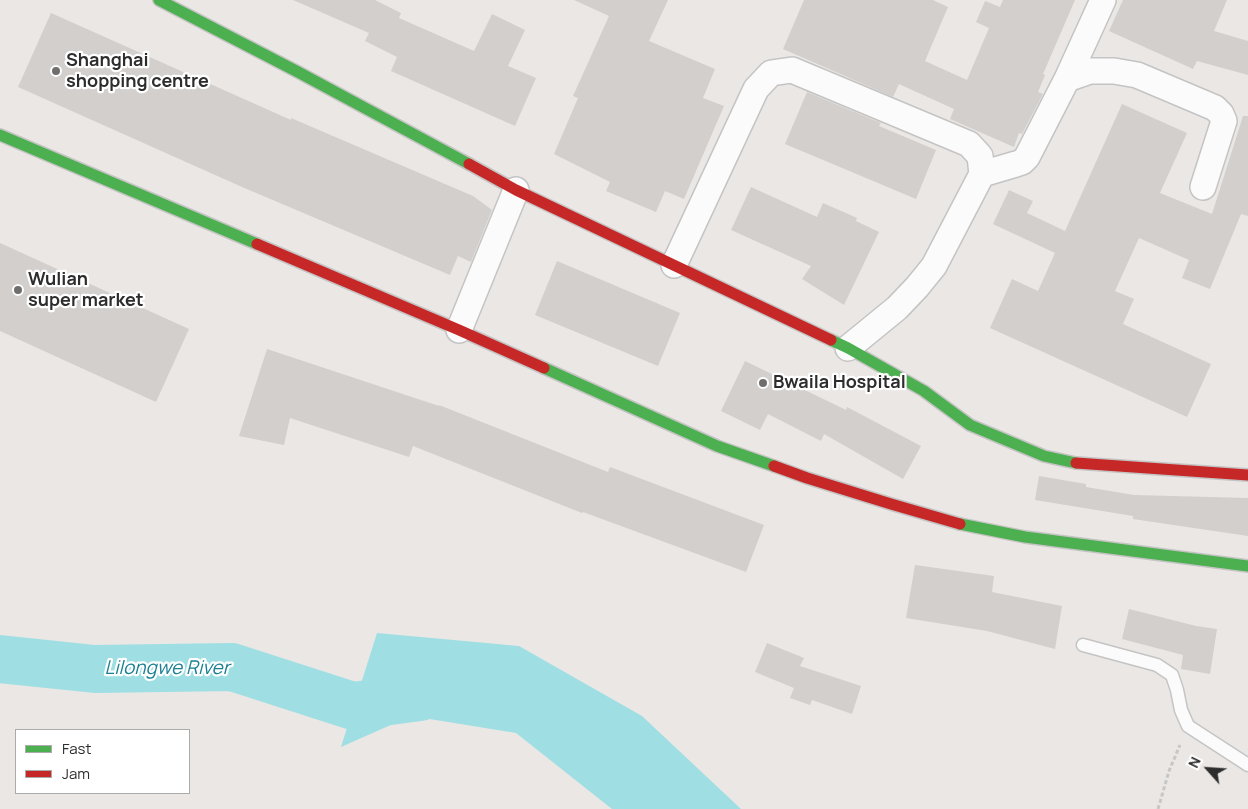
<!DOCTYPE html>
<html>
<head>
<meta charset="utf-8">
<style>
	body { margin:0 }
	#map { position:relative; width:1248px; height:809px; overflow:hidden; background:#eae7e4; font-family:Manrope,sans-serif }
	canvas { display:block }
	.legend { position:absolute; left:15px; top:729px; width:175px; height:65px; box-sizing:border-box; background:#fff; border:1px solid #ababab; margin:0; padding:6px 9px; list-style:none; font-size:15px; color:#2d2d2d }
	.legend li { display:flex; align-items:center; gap:10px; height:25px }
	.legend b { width:25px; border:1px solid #ababab }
	.north { position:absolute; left:1183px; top:744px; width:50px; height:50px; -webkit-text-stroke:4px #fff; paint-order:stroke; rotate:296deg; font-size:14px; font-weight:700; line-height:20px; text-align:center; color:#2d2d2d }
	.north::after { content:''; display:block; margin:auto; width:18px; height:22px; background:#2d2d2d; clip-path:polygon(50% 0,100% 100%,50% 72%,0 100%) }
</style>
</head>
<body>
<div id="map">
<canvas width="1248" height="809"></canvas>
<ul class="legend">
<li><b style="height:6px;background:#4caf50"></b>Fast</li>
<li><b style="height:6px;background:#c62828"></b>Jam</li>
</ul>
<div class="north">N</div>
</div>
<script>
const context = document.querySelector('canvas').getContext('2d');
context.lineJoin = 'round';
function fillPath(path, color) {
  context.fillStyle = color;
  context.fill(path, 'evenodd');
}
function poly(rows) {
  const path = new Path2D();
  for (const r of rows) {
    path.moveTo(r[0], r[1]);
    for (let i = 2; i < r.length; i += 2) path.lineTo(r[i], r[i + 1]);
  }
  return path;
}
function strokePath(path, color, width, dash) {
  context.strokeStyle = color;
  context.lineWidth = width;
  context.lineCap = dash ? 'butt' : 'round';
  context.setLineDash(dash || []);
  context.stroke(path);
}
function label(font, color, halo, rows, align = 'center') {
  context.font = font + ' Manrope,sans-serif';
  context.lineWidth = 4.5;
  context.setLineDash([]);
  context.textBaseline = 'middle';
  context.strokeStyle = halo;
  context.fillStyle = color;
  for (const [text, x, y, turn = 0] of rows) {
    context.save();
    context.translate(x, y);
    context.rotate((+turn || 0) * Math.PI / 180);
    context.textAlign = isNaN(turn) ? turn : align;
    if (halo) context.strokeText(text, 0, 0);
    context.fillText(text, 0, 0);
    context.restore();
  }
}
fillPath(poly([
	[377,633,519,646,642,716,741,809,612,809,516,733,411,716,341,747]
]), '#9fdfe4');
strokePath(poly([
	[0,659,95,669,232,667,353,706,420,697]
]), '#9fdfe4', 48);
fillPath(poly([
	[293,0,375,0,401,13,399,18,474,51,492,14,525,30,508,66,536,78,515,126,391,71,397,57,365,41,369,33],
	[574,0,668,0,649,41,715,69,703,98,724,106,684,199,665,191,656,212,606,191,610,182,554,154,578,98,573,96,609,16],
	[804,0,933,0,948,7,925,61,967,80,989,28,976,22,985,1,1000,7,1003,0,1075,0,1043,74,1045,75,1038,92,1043,94,1022,134,1019,133,1014,147,950,119,954,109,899,84,893,97,783,49],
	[1123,0,1227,0,1214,31,1248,41,1248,75,1197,61,1193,69,1109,31],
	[51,13,291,120,291,118,473,196,492,210,471,262,458,256,450,275,242,187,18,87],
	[807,92,881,123,879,126,936,150,916,199,785,144],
	[1122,104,1187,133,1160,193,1212,214,1243,116,1248,116,1248,216,1241,214,1210,289,1182,278,1189,260,1139,238,1115,291,1134,299,1123,324,1211,364,1187,417,990,328,1012,279,1038,291,1055,253,993,224,1009,190,1033,201,1027,213,1065,231],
	[751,187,817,217,823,203,857,218,856,221,879,232,844,305,802,279,811,266,731,230],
	[0,243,189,329,156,402,0,331],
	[557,261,680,313,658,366,535,315],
	[267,349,439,406,439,405,608,472,610,467,764,525,746,572,583,512,582,513,413,446,409,457,290,418,284,445,239,436],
	[745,361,846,410,847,407,921,446,903,479,824,434,821,441,768,414,760,430,721,411],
	[1039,476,1086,484,1086,487,1134,495,1248,498,1248,536,1133,519,1133,516,1035,500],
	[915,565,994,576,992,592,1062,606,1055,649,987,631,906,618],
	[1129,609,1196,626,1217,629,1210,674,1181,669,1183,655,1122,639],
	[767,643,804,658,800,666,861,686,852,714,812,700,810,705,790,698,794,688,755,672]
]), '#d2cfcd');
const lane = poly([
	[1083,645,1157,665,1172,675,1177,690,1181,710,1188,726,1248,765]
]);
const street = poly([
	[1067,79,1090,71,1114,71,1137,75,1215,108,1221,114,1224,121,1203,187],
	[982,174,1016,164,1022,162,1027,157,1067,79,1103,0],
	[674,265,756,89,771,73,792,70,969,144,980,156,982,174,934,266,917,287,897,308,848,348],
	[459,330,516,190]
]);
const fast = poly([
	[159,0,298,72,469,164],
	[0,135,257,244],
	[831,340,848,348,924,391,970,425,1044,456,1076,463],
	[544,368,717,446,774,466],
	[960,524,1025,537,1248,566]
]);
const jam = poly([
	[469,164,516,190,831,340],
	[257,244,459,330,544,368],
	[1076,463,1248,475],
	[774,466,807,478,891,504,960,524]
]);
strokePath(lane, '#c5c4c4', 15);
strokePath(street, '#c5c4c4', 28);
strokePath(fast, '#c5c4c4', 14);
strokePath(jam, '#c5c4c4', 14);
strokePath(poly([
	[1158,809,1169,771,1180,745]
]), '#c7c7c7', 3, [4, 2.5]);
strokePath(lane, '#fcfbfb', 12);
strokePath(street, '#fcfbfb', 25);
strokePath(fast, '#4caf50', 11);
strokePath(jam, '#c62828', 11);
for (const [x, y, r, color] of [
	[56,71,5,"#6f6e6d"],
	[18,290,5,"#6f6e6d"],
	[763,383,5,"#6f6e6d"]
]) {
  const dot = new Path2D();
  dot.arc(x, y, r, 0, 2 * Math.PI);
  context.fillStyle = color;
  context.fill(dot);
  strokePath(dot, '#fff', 2);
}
label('bold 18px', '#2d2d2d', '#fff', [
	["Shanghai",66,61],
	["shopping centre",66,82],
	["Wulian",28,280],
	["super market",28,301],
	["Bwaila Hospital",773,383]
], 'left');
label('italic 19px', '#1b8093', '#fff', [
	["Lilongwe River",167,669]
]);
</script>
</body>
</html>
